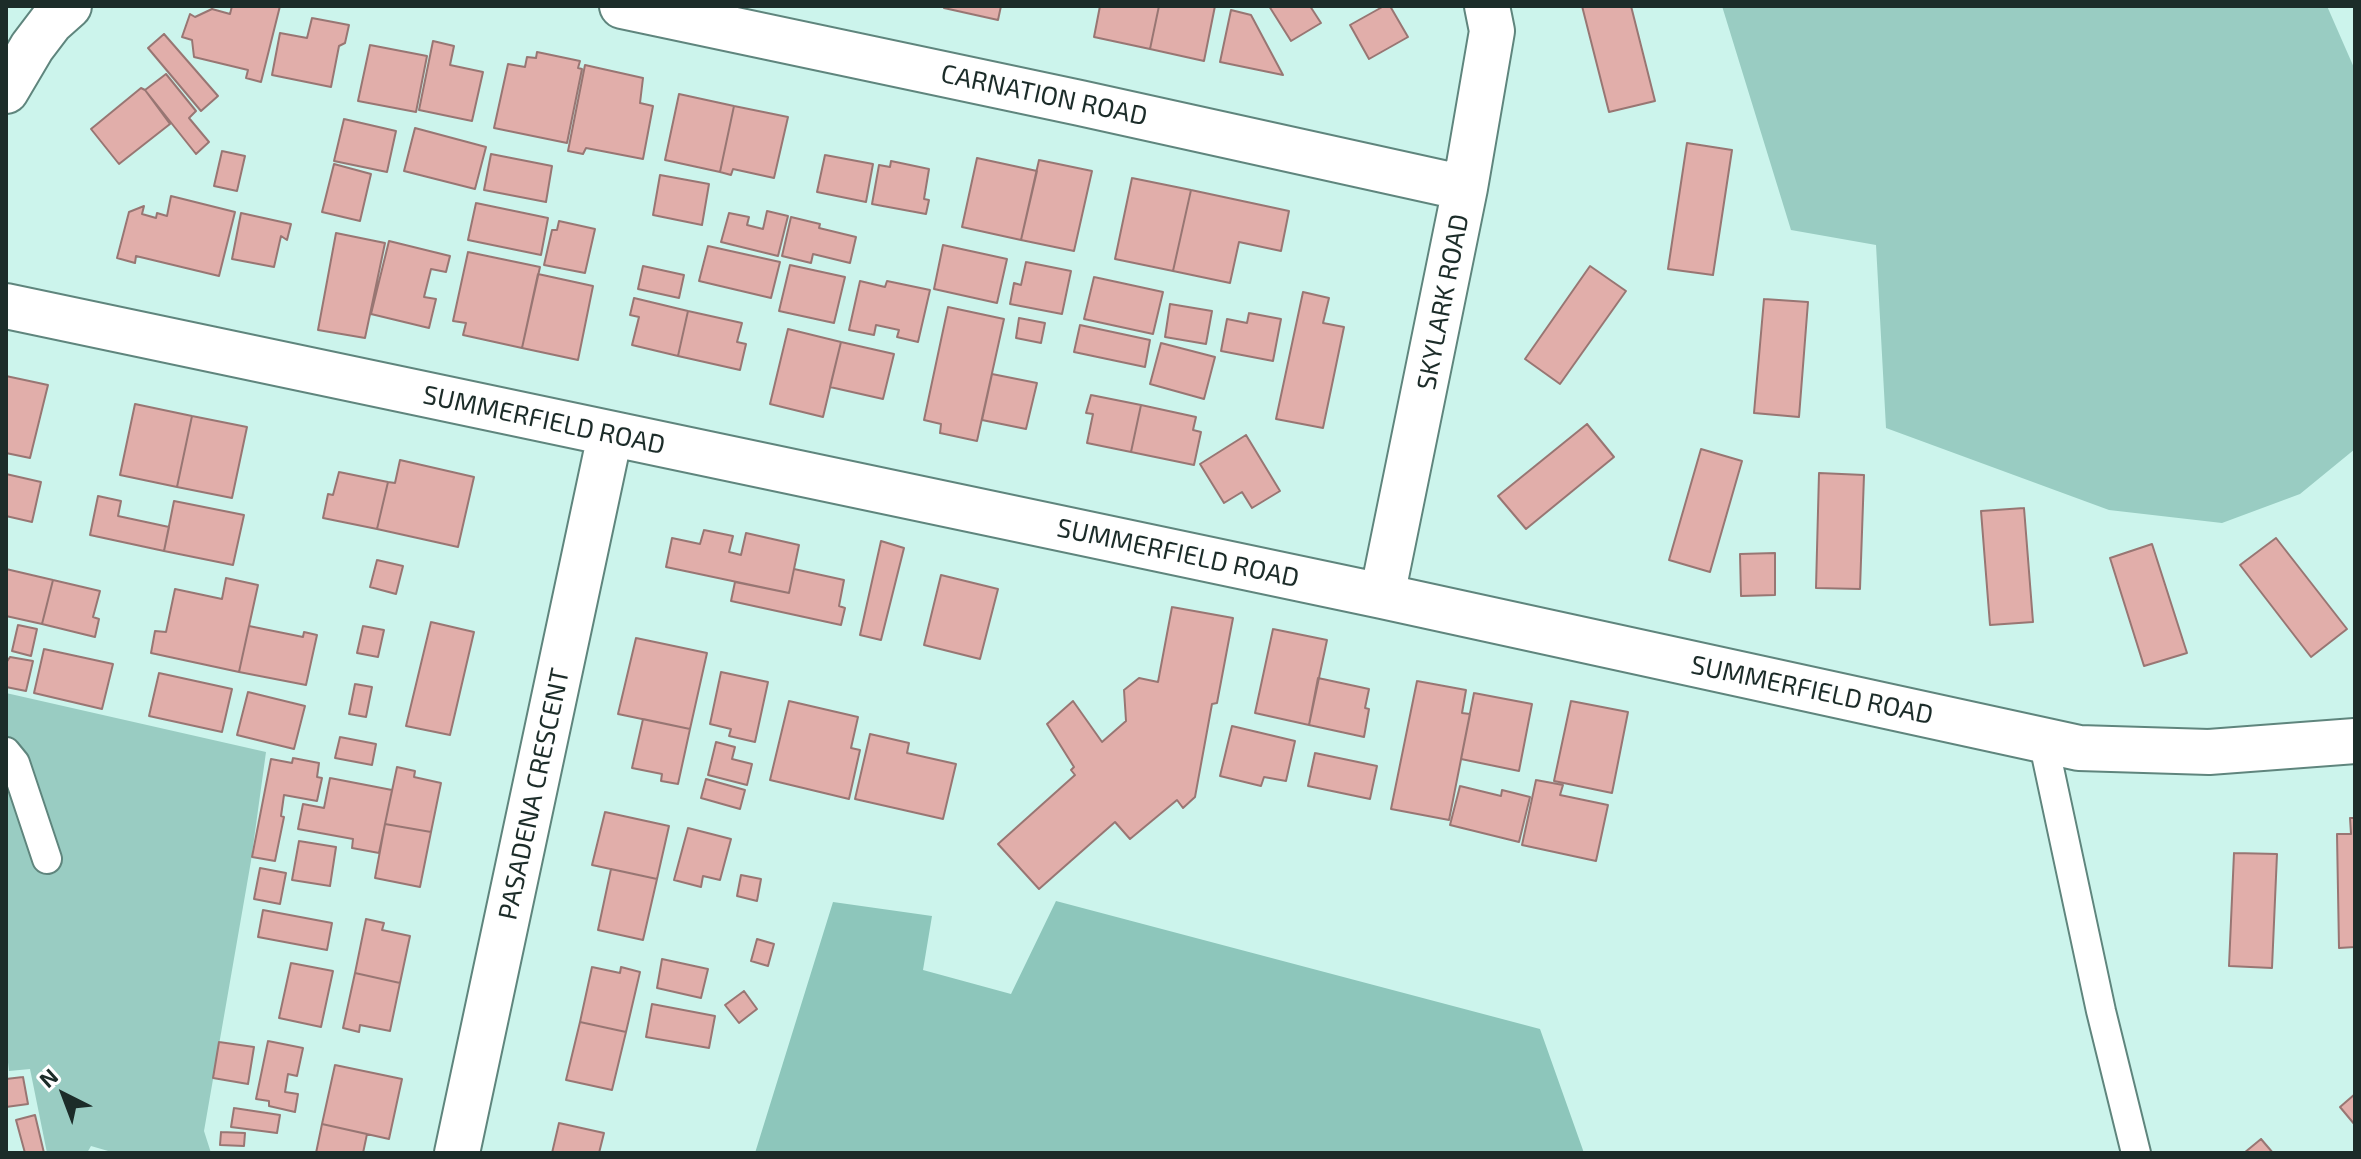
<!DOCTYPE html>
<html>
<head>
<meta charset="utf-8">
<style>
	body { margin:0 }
	#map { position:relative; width:2361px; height:1159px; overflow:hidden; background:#ccf4ec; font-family:"Exo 2",sans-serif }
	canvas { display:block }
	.frame { position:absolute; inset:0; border:8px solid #1c2c29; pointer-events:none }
	.north { position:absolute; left:24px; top:1055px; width:80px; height:80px; -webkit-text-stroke:6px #fff; paint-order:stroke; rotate:318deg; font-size:22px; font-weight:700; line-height:32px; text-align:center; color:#1c2c29 }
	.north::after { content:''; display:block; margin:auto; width:28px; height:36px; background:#1c2c29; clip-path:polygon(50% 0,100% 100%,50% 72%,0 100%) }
</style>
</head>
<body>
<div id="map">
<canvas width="2361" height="1159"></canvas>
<div class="frame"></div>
<div class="north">N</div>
</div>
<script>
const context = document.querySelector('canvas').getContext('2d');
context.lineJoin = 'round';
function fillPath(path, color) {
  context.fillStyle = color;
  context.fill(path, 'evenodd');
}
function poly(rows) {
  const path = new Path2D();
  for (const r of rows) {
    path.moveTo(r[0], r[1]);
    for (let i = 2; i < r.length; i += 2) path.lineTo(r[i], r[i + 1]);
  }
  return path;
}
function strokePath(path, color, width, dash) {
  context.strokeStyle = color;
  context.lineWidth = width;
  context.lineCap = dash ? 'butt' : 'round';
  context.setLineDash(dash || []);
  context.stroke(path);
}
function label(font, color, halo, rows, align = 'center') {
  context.font = font + ' "Exo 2",sans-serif';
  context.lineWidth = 6;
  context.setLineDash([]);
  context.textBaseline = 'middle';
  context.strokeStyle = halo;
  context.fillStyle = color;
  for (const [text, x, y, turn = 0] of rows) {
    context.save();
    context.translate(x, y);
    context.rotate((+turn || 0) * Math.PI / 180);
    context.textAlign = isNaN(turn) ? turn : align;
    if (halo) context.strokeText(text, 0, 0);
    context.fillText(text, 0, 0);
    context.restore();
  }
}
fillPath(poly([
	[1722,6,2327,6,2355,70,2355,449,2300,494,2222,523,2109,510,1886,428,1876,245,1791,230],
	[6,693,266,752,251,861,204,1131,211,1153,115,1153,91,1146,87,1153,47,1153,30,1069,9,1071,6,1045]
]), '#99ccc2');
fillPath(poly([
	[1056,901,1540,1029,1584,1153,755,1153,833,902,932,916,923,970,1011,994]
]), '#8dc6bb');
const building = poly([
	[232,6,280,6,261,82,246,78,248,70,194,57,192,40,182,37,190,14,195,17,212,9,230,14,232,6],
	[944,6,1001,6,998,20,944,8,944,6],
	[1100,6,1159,6,1150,49,1094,37,1100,6],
	[1159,6,1215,6,1204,61,1150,49,1159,6],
	[1269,6,1310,6,1321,23,1291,41,1269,6],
	[1384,6,1390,6,1408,37,1369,59,1350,25,1384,6],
	[1582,6,1631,6,1655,101,1609,112,1582,6],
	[1231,10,1251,15,1283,75,1220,62,1231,10],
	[312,18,349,25,345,43,339,46,331,87,272,75,280,33,307,38,312,18],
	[164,34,218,96,201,111,148,48,164,34],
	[433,41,454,46,450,65,483,72,472,121,419,110,433,41],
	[370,45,427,56,416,112,358,101,370,45],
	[537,52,580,61,578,68,582,69,567,143,494,128,508,64,525,67,527,57,536,58,537,52],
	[585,65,643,78,640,103,653,106,643,159,586,148,583,154,568,151,585,65],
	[166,74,196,111,189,118,209,142,196,154,145,90,166,74],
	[141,88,145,90,170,124,119,164,91,129,141,88],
	[679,94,734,106,720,172,665,160,679,94],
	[734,106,788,117,774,178,733,169,731,175,720,172,734,106],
	[344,119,396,131,387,172,334,161,344,119],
	[415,128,486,147,475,189,404,171,415,128],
	[1687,143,1732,150,1713,275,1668,269,1687,143],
	[222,151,245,156,237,191,214,186,222,151],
	[491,154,552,166,546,202,484,190,491,154],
	[825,155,873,164,866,202,817,192,825,155],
	[977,158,1037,171,1021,240,962,227,977,158],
	[1039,160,1092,171,1074,251,1021,240,1039,160],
	[891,161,929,169,924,199,929,200,926,214,872,204,879,165,890,167,891,161],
	[334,164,371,174,360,221,322,212,334,164],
	[660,175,709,184,702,225,653,215,660,175],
	[1132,178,1191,190,1173,271,1115,259,1132,178],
	[1191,190,1289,211,1281,251,1239,242,1230,283,1173,271,1191,190],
	[171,196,235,212,219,276,136,256,135,263,117,258,129,212,144,206,142,214,156,218,157,213,167,216,171,196],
	[476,203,548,218,541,255,468,240,476,203],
	[767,211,788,216,778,256,721,242,729,213,749,217,747,225,763,229,767,211],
	[241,213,291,224,287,240,281,236,274,267,232,259,241,213],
	[791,217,820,224,819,228,856,237,850,263,813,254,811,263,782,256,791,217],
	[559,221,595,229,585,273,544,265,552,230,557,230,559,221],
	[336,233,385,243,365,338,318,330,336,233],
	[389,241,450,256,446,272,431,269,424,297,436,299,429,328,371,314,389,241],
	[943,245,1007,259,997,303,934,289,943,245],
	[708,246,780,262,771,298,699,281,708,246],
	[468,252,540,267,522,348,463,335,466,323,453,321,468,252],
	[1026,262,1071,271,1062,314,1010,304,1014,283,1021,285,1026,262],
	[790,265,845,277,834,323,779,311,790,265],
	[643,266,684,275,679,298,638,289,643,266],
	[1590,266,1626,291,1560,384,1525,359,1590,266],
	[538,274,593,286,578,360,522,348,538,274],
	[1094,277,1163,292,1153,334,1084,319,1094,277],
	[860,281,885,287,887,281,930,290,918,342,897,337,899,330,876,325,874,335,849,330,860,281],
	[1303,292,1329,298,1323,323,1344,327,1323,428,1276,419,1303,292],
	[634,298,688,311,678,356,632,345,639,317,630,315,634,298],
	[1764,299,1808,302,1799,417,1754,413,1764,299],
	[1170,304,1212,311,1206,344,1165,337,1170,304],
	[948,307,1004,319,977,441,940,433,941,424,924,420,948,307],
	[688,311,742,323,737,342,746,344,740,370,678,356,688,311],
	[1249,313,1281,319,1273,361,1221,351,1227,319,1247,323,1249,313],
	[1019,318,1045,323,1041,343,1016,338,1019,318],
	[1080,325,1150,340,1145,367,1074,352,1080,325],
	[788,329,841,342,823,417,770,404,788,329],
	[841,342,894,354,883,399,830,387,841,342],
	[1161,343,1215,357,1204,399,1150,384,1161,343],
	[992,374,1037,383,1026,429,982,420,992,374],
	[6,376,48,385,30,458,6,453,6,376],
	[1091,395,1141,405,1131,452,1087,443,1093,414,1086,413,1091,395],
	[135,404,192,416,177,487,120,475,135,404],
	[1141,405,1196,417,1193,430,1201,432,1194,465,1131,452,1141,405],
	[192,416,247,427,232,498,177,487,192,416],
	[1587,424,1614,457,1526,529,1498,496,1587,424],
	[1246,435,1280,491,1252,508,1242,492,1224,503,1200,464,1246,435],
	[1701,449,1742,461,1710,572,1669,560,1701,449],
	[400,460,474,477,458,547,377,529,388,482,395,483,400,460],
	[339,472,388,482,377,529,323,518,328,494,333,495,339,472],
	[1819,473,1864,475,1860,589,1816,588,1819,473],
	[6,474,41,482,32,522,6,516,6,474],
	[98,496,121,501,118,516,169,527,164,551,90,535,98,496],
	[174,501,244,515,233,565,164,551,174,501],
	[2024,508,2033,622,1990,625,1981,511,2024,508],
	[704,530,733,536,729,552,741,555,746,533,799,545,789,593,666,567,672,538,700,544,704,530],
	[2276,538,2347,629,2311,657,2240,565,2276,538],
	[881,541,904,548,881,640,860,635,881,541],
	[2152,544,2187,653,2144,666,2110,558,2152,544],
	[1775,553,1775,595,1741,596,1740,554,1775,553],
	[377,560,403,566,396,594,370,587,377,560],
	[6,569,53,580,42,624,6,616,6,569],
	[794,569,844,580,839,606,845,608,841,625,731,601,735,582,789,593,794,569],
	[941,575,998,589,980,659,924,645,941,575],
	[226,578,258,585,239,672,151,653,155,631,166,632,175,589,222,599,226,578],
	[53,580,100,591,93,617,99,619,95,637,42,624,53,580],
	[1172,607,1233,618,1217,703,1212,704,1195,797,1183,808,1177,800,1130,839,1115,822,1039,889,998,844,1075,775,1071,770,1074,767,1047,724,1073,701,1102,742,1126,721,1124,690,1139,678,1158,682,1172,607],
	[431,622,474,632,450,735,406,726,431,622],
	[18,625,37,629,31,656,12,651,18,625],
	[249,626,303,637,304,632,317,635,306,685,239,672,249,626],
	[363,626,384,630,378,657,357,653,363,626],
	[1273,629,1327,640,1309,725,1255,713,1273,629],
	[636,638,707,653,690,729,618,714,636,638],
	[44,649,113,664,102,709,34,693,44,649],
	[10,657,33,661,26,691,6,687,6,663,10,657],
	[721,672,768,682,755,742,729,736,731,729,710,724,721,672],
	[159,673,232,689,222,732,149,716,159,673],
	[1318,678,1369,689,1365,708,1369,709,1364,737,1309,725,1318,678],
	[1417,681,1466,690,1462,713,1470,714,1449,820,1391,809,1417,681],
	[355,684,372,687,366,717,349,714,355,684],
	[248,692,305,706,294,749,237,735,248,692],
	[1474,693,1532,704,1519,771,1461,759,1474,693],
	[789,701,858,717,851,748,860,750,849,799,770,780,789,701],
	[1571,701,1628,712,1612,793,1554,781,1571,701],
	[643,719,690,729,678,784,661,781,662,774,632,768,643,719],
	[1232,726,1295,741,1286,781,1264,777,1261,786,1220,776,1232,726],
	[870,734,909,743,907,753,956,764,943,819,855,799,870,734],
	[340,737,376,744,372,765,335,758,340,737],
	[716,742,735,747,732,759,752,764,747,785,708,775,716,742],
	[1315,753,1377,766,1370,799,1308,786,1315,753],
	[293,758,319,763,317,777,322,778,317,801,284,795,281,816,284,817,275,861,252,857,271,759,292,763,293,758],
	[397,767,415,771,414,777,441,783,431,832,385,824,397,767],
	[330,778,392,790,379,853,352,848,353,839,298,829,303,804,324,808,330,778],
	[706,779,745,790,740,809,701,798,706,779],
	[1536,780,1563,785,1560,795,1608,805,1596,861,1522,845,1536,780],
	[1460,786,1501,796,1502,790,1530,797,1519,842,1450,825,1460,786],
	[605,812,669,826,657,879,592,865,605,812],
	[2350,818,2355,818,2355,947,2339,948,2337,834,2351,834,2350,818],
	[385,824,431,832,420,887,375,878,385,824],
	[688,828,731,839,720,880,703,876,701,887,674,880,688,828],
	[299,841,336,847,330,886,292,880,299,841],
	[2234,853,2277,854,2272,968,2229,966,2234,853],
	[260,868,286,873,280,904,254,899,260,868],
	[611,869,657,879,643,940,598,930,611,869],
	[741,875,761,879,757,901,737,896,741,875],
	[263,910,332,923,327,950,258,937,263,910],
	[366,919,384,923,382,930,410,936,400,983,355,973,366,919],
	[757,939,774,944,768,966,751,961,757,939],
	[662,959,708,969,701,998,657,988,662,959],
	[291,963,333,971,321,1027,279,1018,291,963],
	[592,967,620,973,621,967,640,972,626,1032,580,1022,592,967],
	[355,973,400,983,390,1031,360,1025,359,1032,343,1028,355,973],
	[744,991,757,1009,739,1023,725,1005,744,991],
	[652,1004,715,1016,709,1048,646,1037,652,1004],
	[580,1022,626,1032,612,1090,566,1080,580,1022],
	[268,1041,303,1048,297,1076,288,1074,285,1092,298,1094,295,1112,269,1106,269,1101,256,1099,268,1041],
	[219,1042,254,1047,248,1084,213,1078,219,1042],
	[335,1065,402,1079,389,1139,322,1124,335,1065],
	[23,1077,28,1104,6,1107,6,1079,23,1077],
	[2355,1094,2355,1125,2340,1107,2355,1094],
	[234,1108,280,1115,277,1133,231,1127,234,1108],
	[35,1115,44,1153,25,1153,16,1120,35,1115],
	[559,1123,604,1133,599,1153,552,1153,559,1123],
	[322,1124,367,1134,363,1153,316,1153,322,1124],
	[221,1132,245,1133,244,1146,220,1145,221,1132],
	[2261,1139,2273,1153,2244,1153,2261,1139]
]);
fillPath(building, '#e1aeaa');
strokePath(building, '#987673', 2);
const service = poly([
	[2043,740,2101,1011,2136,1153],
	[6,752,15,763,47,859]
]);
const minor = poly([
	[622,6,1080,103,1465,188],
	[6,91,32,47,51,22,69,6],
	[6,306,1382,596,2079,748,2209,752,2355,741],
	[1382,596,1465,188,1492,31,1487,6],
	[457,1153,610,435]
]);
strokePath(service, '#5f857d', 32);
strokePath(minor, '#5f857d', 48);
strokePath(service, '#fff', 28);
strokePath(minor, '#fff', 44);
label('26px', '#1c2c29', '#fff', [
	["CARNATION ROAD",1044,95,12],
	["SKYLARK ROAD",1443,302,-79],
	["SUMMERFIELD ROAD",544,420,12],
	["SUMMERFIELD ROAD",1178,553,12],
	["SUMMERFIELD ROAD",1812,690,12],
	["PASADENA CRESCENT",534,794,-78]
]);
</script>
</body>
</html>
